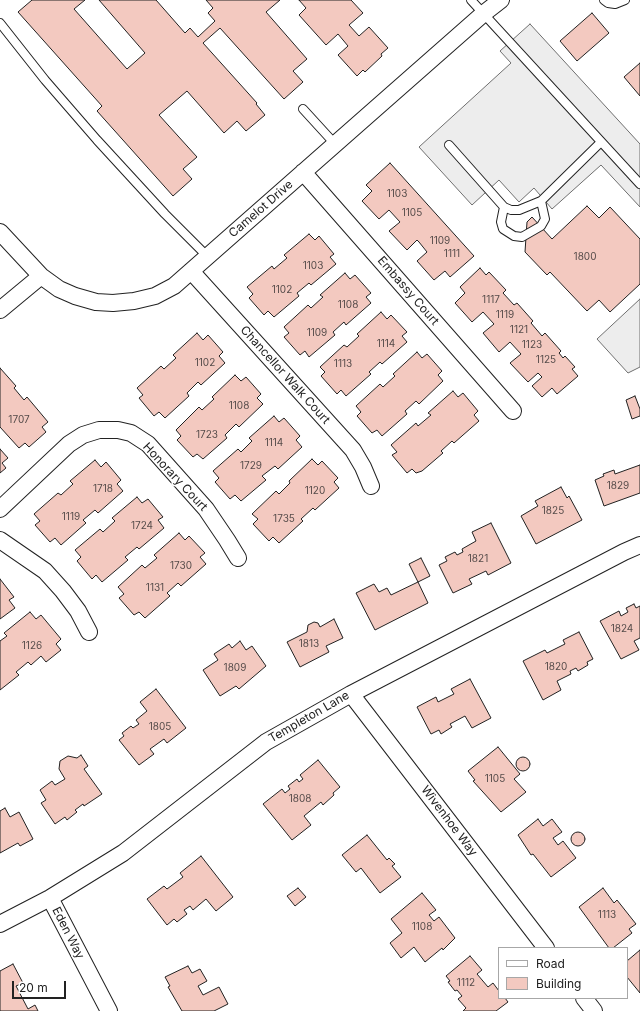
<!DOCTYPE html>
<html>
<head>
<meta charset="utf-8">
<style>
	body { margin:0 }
	#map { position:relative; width:640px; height:1011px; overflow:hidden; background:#fff; font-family:Inter,sans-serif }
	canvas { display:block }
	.legend { position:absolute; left:498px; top:947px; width:130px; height:52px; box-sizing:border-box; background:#fff; border:1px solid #a7a7a7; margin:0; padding:5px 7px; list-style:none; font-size:12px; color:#222 }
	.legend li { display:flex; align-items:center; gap:8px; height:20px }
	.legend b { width:20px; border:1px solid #a7a7a7 }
	.scale { position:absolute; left:12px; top:981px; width:54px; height:18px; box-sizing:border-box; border:2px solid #222; border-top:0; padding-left:5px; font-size:12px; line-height:14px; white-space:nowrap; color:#222; -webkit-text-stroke:3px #fff; paint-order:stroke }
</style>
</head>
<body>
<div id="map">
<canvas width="640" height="1011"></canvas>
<ul class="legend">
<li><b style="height:5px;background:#fff"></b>Road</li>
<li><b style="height:11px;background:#f3c9c0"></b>Building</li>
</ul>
<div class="scale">20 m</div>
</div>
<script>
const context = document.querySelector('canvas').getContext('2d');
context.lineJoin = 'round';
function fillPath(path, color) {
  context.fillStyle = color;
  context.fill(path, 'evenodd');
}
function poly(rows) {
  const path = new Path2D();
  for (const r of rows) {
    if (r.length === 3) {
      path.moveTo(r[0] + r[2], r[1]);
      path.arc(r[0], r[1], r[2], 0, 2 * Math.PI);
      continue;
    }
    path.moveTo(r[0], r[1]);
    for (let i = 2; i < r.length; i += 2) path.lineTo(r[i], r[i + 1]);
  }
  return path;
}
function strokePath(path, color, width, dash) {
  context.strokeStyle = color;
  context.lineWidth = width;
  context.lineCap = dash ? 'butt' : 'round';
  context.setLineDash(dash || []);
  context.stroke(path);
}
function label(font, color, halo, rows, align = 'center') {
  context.font = font + ' Inter,sans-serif';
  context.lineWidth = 3;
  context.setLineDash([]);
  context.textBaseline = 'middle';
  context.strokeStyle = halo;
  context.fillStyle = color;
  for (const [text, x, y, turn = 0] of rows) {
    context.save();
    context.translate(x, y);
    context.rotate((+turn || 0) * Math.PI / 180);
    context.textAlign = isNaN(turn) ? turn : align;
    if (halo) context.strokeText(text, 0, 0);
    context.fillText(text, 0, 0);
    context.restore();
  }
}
const parking = poly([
	[530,24,640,144,640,207,601,165,552,209,534,188,519,202,499,180,472,205,419,147,511,63,500,51,530,24],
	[640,299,640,367,628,373,597,339,640,299]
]);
fillPath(parking, '#ededed');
strokePath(parking, '#6f6f6f', 1);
const building = poly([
	[32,0,85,0,74,9,127,69,145,53,99,0,156,0,185,33,190,28,198,37,215,21,208,13,213,8,206,0,280,0,266,12,307,59,293,71,303,82,284,99,220,28,203,43,257,103,256,104,265,115,246,131,237,121,224,133,187,91,159,115,197,157,183,169,192,179,173,196,97,111,102,106,18,12,32,0],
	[299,0,351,0,363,13,349,25,359,36,369,27,388,48,381,54,382,56,365,72,363,70,357,76,338,55,348,46,338,34,326,45,299,15,306,8,299,0],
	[592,13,609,33,577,61,560,41,592,13],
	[640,63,640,96,624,77,640,63],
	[390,163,474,256,450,277,445,271,434,280,417,261,427,252,419,242,417,240,407,250,389,231,400,222,389,210,379,219,362,201,372,191,366,185,390,163],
	[587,206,599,218,610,207,640,239,640,284,610,312,599,300,587,311,550,272,547,275,525,252,527,222,532,217,552,239,587,206],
	[309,234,315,240,319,236,334,254,330,257,336,264,311,285,309,283,297,293,299,296,274,317,268,311,264,315,249,298,253,294,247,287,272,266,274,269,287,258,284,255,309,234],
	[480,268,486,275,489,272,506,290,503,293,514,305,517,303,533,321,531,323,542,336,545,333,561,351,559,353,563,358,565,356,575,367,572,369,578,376,557,394,552,388,542,397,532,386,542,377,538,373,528,382,510,363,521,354,510,342,499,352,483,333,494,324,483,312,472,322,455,303,465,293,460,287,480,268],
	[345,273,350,279,355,275,371,293,366,297,371,303,346,325,344,322,333,332,335,335,309,357,305,351,300,355,284,337,289,333,284,327,308,305,311,308,323,297,320,295,345,273],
	[381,312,387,319,391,315,407,332,402,336,407,342,382,364,380,362,369,372,371,374,346,396,341,390,337,394,321,376,325,372,320,367,344,345,347,347,359,336,357,334,381,312],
	[197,333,203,340,208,335,223,352,219,356,225,363,201,385,198,382,187,393,189,396,165,418,159,412,154,416,139,398,143,395,137,388,161,366,164,369,176,358,173,355,197,333],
	[417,352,422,358,427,354,442,371,438,375,443,381,419,404,416,401,405,411,407,414,382,436,377,430,372,433,357,416,361,412,356,406,380,384,383,387,395,376,393,374,417,352],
	[0,368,16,386,14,388,24,400,27,397,48,422,42,427,46,432,29,447,25,443,19,448,0,427,0,368],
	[235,375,241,381,246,377,261,394,257,398,263,404,239,427,236,424,225,435,227,438,203,459,197,454,193,457,177,440,181,436,176,430,199,407,202,410,214,399,212,397,235,375],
	[453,391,458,397,463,393,478,411,474,415,479,421,454,443,452,441,441,451,443,453,422,471,416,473,412,469,407,473,392,455,397,452,391,445,416,423,418,426,431,415,428,413,453,391],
	[635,396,640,409,640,416,632,419,626,400,635,396],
	[274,416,279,422,284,418,300,436,296,440,302,447,278,469,275,466,262,476,266,480,241,501,235,495,230,499,215,482,219,478,213,471,238,449,241,452,252,441,249,438,274,416],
	[0,449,8,458,2,463,6,468,0,473,0,449],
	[312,459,318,465,322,461,338,478,334,482,339,488,315,510,313,508,301,519,303,521,279,543,273,537,269,541,253,524,258,519,252,514,276,491,279,494,290,483,289,481,312,459],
	[95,460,101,467,106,462,121,480,117,484,123,491,98,513,95,510,83,520,86,523,61,545,55,538,50,542,35,525,40,521,34,514,58,493,61,495,73,484,70,481,95,460],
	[640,465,640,493,604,506,595,480,604,476,603,474,614,470,615,474,640,465],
	[561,487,567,498,569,496,582,520,536,544,521,516,538,506,535,501,561,487],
	[137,497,142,503,148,499,163,517,158,520,164,528,139,549,137,547,125,557,128,560,102,582,96,575,92,579,77,561,81,557,75,550,100,529,103,532,115,521,112,518,137,497],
	[491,523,511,563,488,575,486,571,469,579,472,584,453,593,439,565,447,561,445,557,455,552,457,555,463,552,462,549,476,541,472,532,491,523],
	[179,533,185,540,189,536,205,553,200,557,206,564,181,586,178,583,167,593,170,596,145,618,139,612,134,615,119,598,124,594,118,587,142,565,145,568,157,558,154,555,179,533],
	[421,558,430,576,418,582,409,564,421,558],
	[0,579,14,597,9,600,15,608,0,619,0,579],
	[418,582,428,603,375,630,356,593,374,584,379,592,387,588,391,595,418,582],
	[634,604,636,608,640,606,640,638,634,641,639,650,621,659,600,621,619,611,621,616,628,612,626,608,634,604],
	[30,612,36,619,41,615,61,639,56,644,61,650,46,662,41,656,31,665,28,662,16,672,19,675,0,690,0,641,7,636,4,633,30,612],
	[334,619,343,638,326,646,329,652,300,667,287,642,307,632,308,625,314,622,318,623,320,627,334,619],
	[579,632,593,659,587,662,588,665,578,671,576,668,570,671,571,674,557,681,561,690,543,700,523,661,545,650,547,653,565,644,563,640,579,632],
	[240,641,246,650,252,646,266,666,239,689,236,686,220,696,203,670,218,660,214,654,229,644,232,648,240,641],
	[470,679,491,718,472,728,465,716,450,724,452,727,441,734,439,730,431,734,417,707,436,697,438,702,454,694,451,689,470,679],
	[156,689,186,728,167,743,164,739,150,749,154,754,139,765,119,740,124,736,122,733,131,726,133,728,139,724,136,720,147,711,140,702,156,689],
	[498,747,520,774,514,779,526,792,501,812,473,781,475,780,468,771,498,747],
	[81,755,88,766,84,769,102,794,84,806,83,804,75,810,77,812,67,820,65,817,55,824,41,803,46,800,40,790,52,781,55,785,65,779,59,769,60,761,68,756,77,758,81,755],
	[523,764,7],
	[318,760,340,787,333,793,334,795,323,805,321,802,304,816,311,825,292,840,263,804,282,789,285,793,290,789,288,786,297,779,299,782,303,779,300,775,318,760],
	[5,808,10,817,19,812,33,839,20,846,18,843,0,853,0,811,5,808],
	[538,819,543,826,552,819,562,832,553,838,558,845,563,841,576,858,551,877,533,854,531,855,518,835,538,819],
	[578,839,7],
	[367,835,387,860,389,858,395,864,392,866,401,877,380,893,361,868,356,872,342,855,367,835],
	[201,856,233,897,216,911,206,899,193,910,190,906,184,910,187,914,177,922,174,919,167,925,147,899,164,886,167,889,183,877,180,873,201,856],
	[298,888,306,897,295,906,287,896,298,888],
	[603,888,614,903,617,900,636,924,629,929,632,933,613,948,609,948,579,907,603,888],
	[422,893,436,910,429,915,434,921,439,917,455,938,443,950,442,948,425,962,414,947,401,958,390,943,402,933,391,919,422,893],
	[640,950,640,993,627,977,627,961,640,950],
	[470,956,482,970,477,974,488,987,493,983,499,991,499,998,505,998,508,1002,496,1011,463,1011,466,1008,458,999,462,996,457,990,455,991,448,982,450,981,446,976,470,956],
	[13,964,23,983,16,986,28,1009,35,1005,38,1011,0,1011,0,971,13,964],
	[188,966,192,973,200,969,207,981,198,986,203,995,219,987,228,1004,214,1011,182,1011,168,987,170,986,165,977,188,966]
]);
fillPath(building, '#f3c9c0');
strokePath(building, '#222', 1);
const lane = poly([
	[471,0,640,184],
	[604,0,608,3,615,4,625,0],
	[0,23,45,80,97,140,165,214,207,256],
	[303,109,335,144],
	[449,145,504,207,511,210,519,210,541,201,601,142],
	[504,207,501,222,503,229,514,236,522,237,541,226,545,219,541,201]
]);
const street = poly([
	[303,172,513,411],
	[0,232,41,276,59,289,75,296,96,302,113,303,134,301,155,296,174,286,483,14,501,0],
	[191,271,353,450,363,467,371,486],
	[0,310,41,276],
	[0,509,69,444,83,435,99,430,118,430,131,433,148,444,206,509,227,540,238,558],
	[0,540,45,571,63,591,78,611,89,632],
	[351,694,546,948],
	[50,898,109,1011],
	[0,924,50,898,123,853,266,742,351,694,624,552,640,545],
	[584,998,594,1011]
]);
strokePath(lane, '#222', 10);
strokePath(street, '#222', 18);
strokePath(lane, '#fff', 8);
strokePath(street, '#fff', 16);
label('10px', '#564c4a', null, [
	["1103",397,194],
	["1105",412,213],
	["1109",440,241],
	["1111",452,254],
	["1800",585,257],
	["1103",313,266],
	["1102",282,290],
	["1117",491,300],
	["1108",348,305],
	["1119",505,315],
	["1121",519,330],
	["1109",317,333],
	["1114",386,344],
	["1123",532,345],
	["1125",546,360],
	["1102",205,363],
	["1113",343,364],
	["1108",239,406],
	["1707",19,420],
	["1723",207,435],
	["1114",274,443],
	["1729",251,466],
	["1829",618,486],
	["1718",103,489],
	["1120",315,491],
	["1825",553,511],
	["1119",71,517],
	["1735",284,519],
	["1724",142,526],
	["1821",478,559],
	["1730",181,566],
	["1131",155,588],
	["1824",622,629],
	["1813",309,644],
	["1126",32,646],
	["1820",556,667],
	["1809",235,668],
	["1805",160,727],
	["1105",495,779],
	["1808",300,799],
	["1113",607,915],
	["1108",422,927],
	["1112",466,983]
]);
label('12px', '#222', '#fff', [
	["Camelot Drive",261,209,-41],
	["Embassy Court",408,291,49],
	["Chancellor Walk Court",285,375,48],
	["Honorary Court",175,477,47],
	["Templeton Lane",309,717,-30],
	["Wivenhoe Way",449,821,53],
	["Eden Way",68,933,63]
]);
</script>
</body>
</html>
